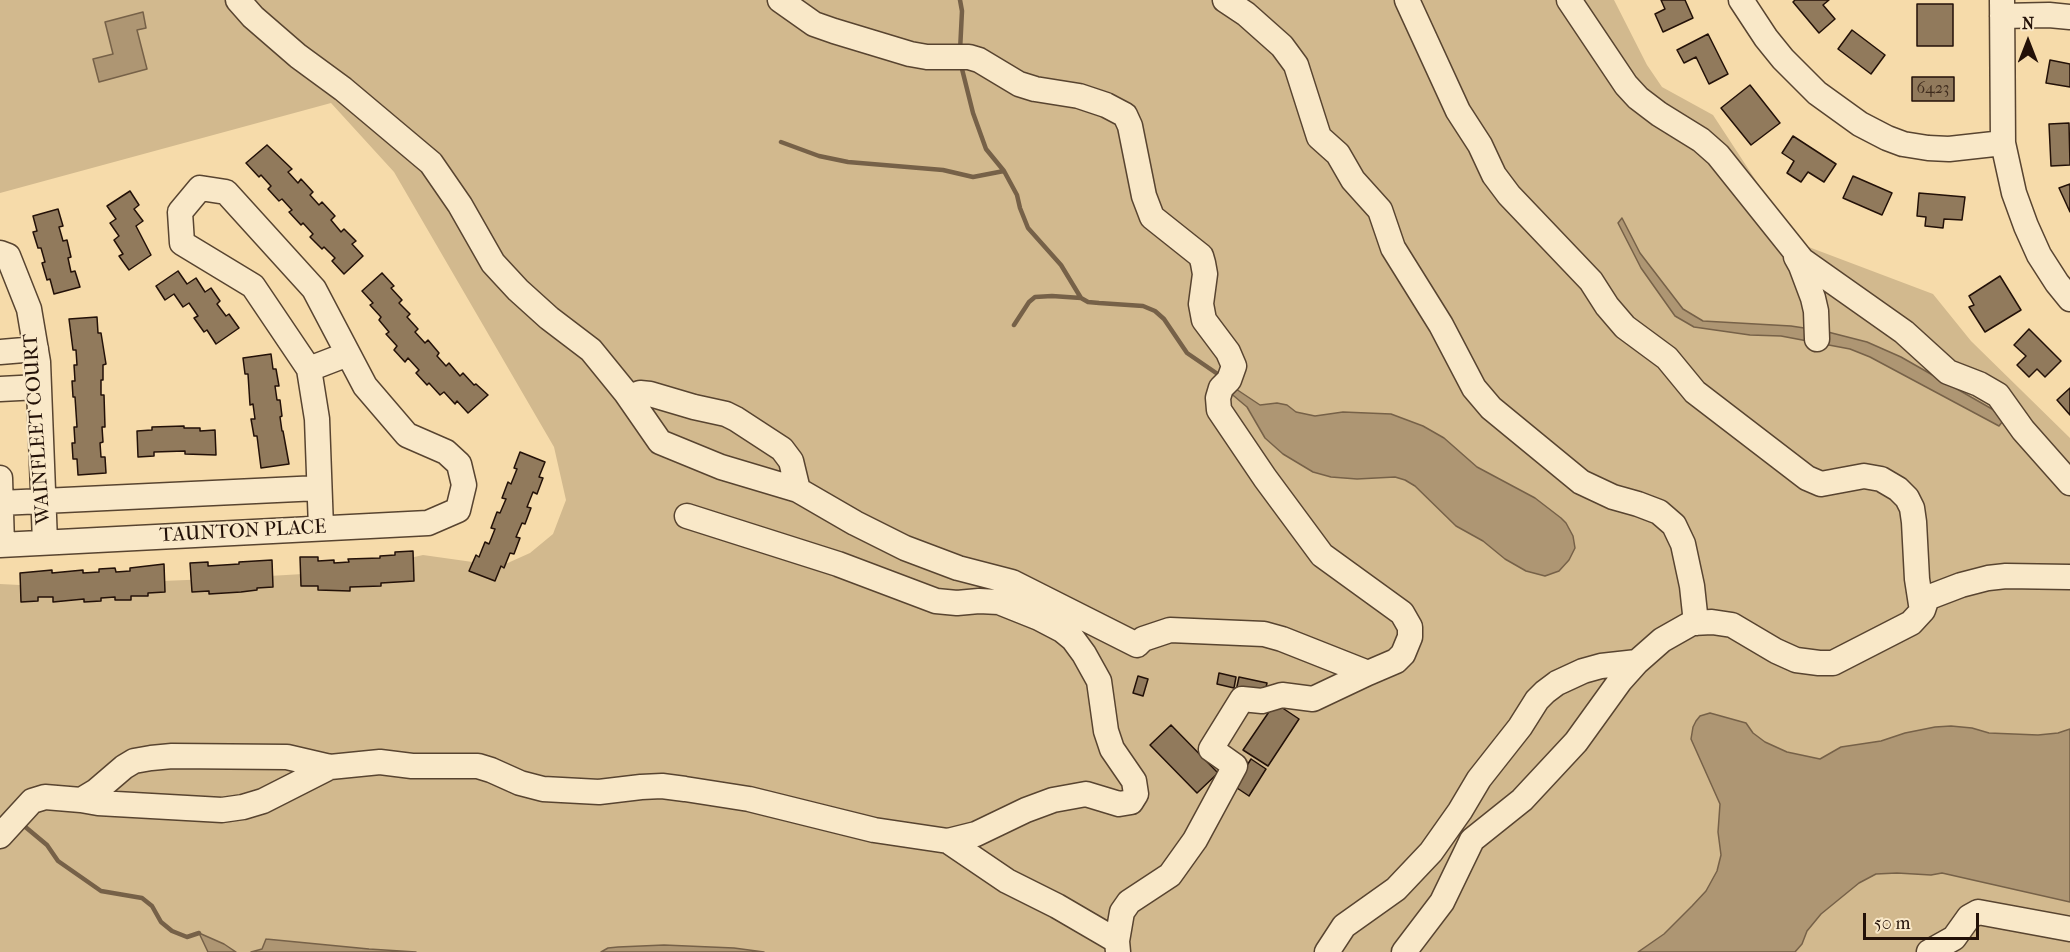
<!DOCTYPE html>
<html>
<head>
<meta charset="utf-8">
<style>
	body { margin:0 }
	#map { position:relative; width:2070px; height:952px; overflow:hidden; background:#f6dbaa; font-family:"IM FELL French Canon",serif }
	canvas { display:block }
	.north { position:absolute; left:1998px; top:12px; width:60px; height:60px; -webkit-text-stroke:4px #f9e8c8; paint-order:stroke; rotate:0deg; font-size:16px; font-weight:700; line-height:24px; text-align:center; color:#231108 }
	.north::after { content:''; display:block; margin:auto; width:21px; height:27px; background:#231108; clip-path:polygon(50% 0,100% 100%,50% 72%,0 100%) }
	.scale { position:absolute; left:1863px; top:913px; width:116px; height:27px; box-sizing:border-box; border:3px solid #231108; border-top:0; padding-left:8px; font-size:18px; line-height:21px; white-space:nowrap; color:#231108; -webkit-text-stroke:4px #f9e8c8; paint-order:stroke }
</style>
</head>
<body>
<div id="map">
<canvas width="2070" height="952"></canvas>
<div class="north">N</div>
<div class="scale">50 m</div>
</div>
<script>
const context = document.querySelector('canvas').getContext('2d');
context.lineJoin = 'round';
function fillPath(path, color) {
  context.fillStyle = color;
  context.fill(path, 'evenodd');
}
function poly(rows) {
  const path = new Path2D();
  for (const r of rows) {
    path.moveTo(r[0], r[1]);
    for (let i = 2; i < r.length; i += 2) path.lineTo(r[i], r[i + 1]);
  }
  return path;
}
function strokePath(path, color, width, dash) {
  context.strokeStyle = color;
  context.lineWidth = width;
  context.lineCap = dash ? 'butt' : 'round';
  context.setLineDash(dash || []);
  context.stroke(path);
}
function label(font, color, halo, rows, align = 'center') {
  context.font = font + ' "IM FELL French Canon",serif';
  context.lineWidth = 4.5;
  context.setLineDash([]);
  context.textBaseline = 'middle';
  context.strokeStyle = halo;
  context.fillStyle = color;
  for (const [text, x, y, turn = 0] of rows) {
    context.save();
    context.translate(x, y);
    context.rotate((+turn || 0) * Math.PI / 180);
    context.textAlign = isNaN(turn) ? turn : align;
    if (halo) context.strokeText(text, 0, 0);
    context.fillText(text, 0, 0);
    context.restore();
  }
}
fillPath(poly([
	[0,0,1614,0,1647,65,1662,87,1713,115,1789,231,1806,246,1933,294,1971,341,2070,438,2070,952,0,952,0,584,39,586,236,578,353,571,423,555,501,566,530,553,553,534,566,500,554,447,394,172,331,103,0,193]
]), '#d2b98e');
const water = poly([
	[143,12,146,28,137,30,147,69,99,82,93,59,113,54,105,22,143,12],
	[1622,218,1640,253,1683,309,1703,321,1791,326,1824,331,1867,342,1901,357,2006,417,1999,426,1870,357,1850,349,1781,336,1750,335,1694,327,1675,316,1641,268,1618,223,1622,218],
	[1233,387,1260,405,1277,403,1287,405,1296,412,1315,416,1343,412,1391,414,1423,426,1444,438,1477,467,1535,498,1561,518,1566,523,1573,536,1575,548,1569,560,1559,571,1545,576,1526,571,1505,559,1483,541,1456,526,1415,486,1405,480,1395,477,1357,479,1331,477,1313,472,1283,454,1265,438,1247,407,1228,391,1233,387],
	[1710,713,1746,723,1753,733,1765,742,1787,752,1820,759,1841,747,1881,741,1905,733,1935,727,1951,726,1972,728,1989,733,2038,735,2058,733,2070,729,2070,902,1942,873,1931,875,1897,873,1876,874,1859,883,1821,914,1807,931,1802,944,1795,952,1638,952,1664,934,1692,906,1706,891,1717,871,1721,855,1718,832,1720,804,1691,739,1693,727,1696,721,1700,716,1710,713],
	[199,933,224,944,236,952,208,952,199,933],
	[266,939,369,949,416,952,251,952,262,949,266,939],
	[664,945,734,948,764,952,601,952,608,948,618,947,664,945]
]);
fillPath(water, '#ae9673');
strokePath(water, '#766148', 1.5);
strokePath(poly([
	[960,51,962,11,960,0],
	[961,65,973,113,986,149,1004,171,1017,195,1020,208,1028,228,1061,265,1081,298,1088,302,1099,303,1143,306,1155,311,1164,319,1187,353,1222,377],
	[781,142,819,156,848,162,943,170,973,177,1004,171],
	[1014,325,1029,302,1035,297,1052,296,1081,298],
	[23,825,47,845,58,861,101,891,142,898,152,906,161,922,172,931,187,937,199,933]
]), '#766148', 4.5);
const building = poly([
	[1661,0,1685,0,1693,18,1663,32,1655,14,1665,9,1661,0],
	[1795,0,1829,0,1823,5,1835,19,1819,33,1793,2,1795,0],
	[1917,4,1953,4,1953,46,1917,46,1917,4],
	[1852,30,1885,55,1871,74,1838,49,1852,30],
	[1708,34,1728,74,1709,84,1696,57,1684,63,1677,50,1708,34],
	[2050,60,2070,64,2070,87,2046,83,2050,60],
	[1912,77,1954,77,1954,101,1912,101,1912,77],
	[1750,85,1780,123,1751,145,1721,108,1750,85],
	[2069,123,2070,165,2051,166,2049,124,2069,123],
	[1793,136,1836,164,1824,182,1808,172,1801,182,1787,173,1794,161,1782,153,1793,136],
	[267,145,292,169,288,172,298,183,301,179,313,192,310,195,319,205,322,202,335,216,331,220,341,232,344,229,356,241,352,244,363,256,344,274,332,261,335,258,324,247,322,249,310,237,313,234,303,223,301,225,289,212,292,210,282,199,279,201,268,189,271,186,261,175,259,177,246,163,267,145],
	[1853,176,1892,193,1882,215,1843,198,1853,176],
	[2070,184,2070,212,2059,188,2070,184],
	[130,191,139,205,134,209,143,221,136,226,151,255,129,270,119,256,123,254,114,240,119,236,110,223,116,219,107,206,130,191],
	[1919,193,1965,197,1962,220,1944,219,1943,228,1925,226,1926,217,1917,216,1919,193],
	[58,209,63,226,59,227,63,241,67,240,71,257,68,258,71,272,75,271,80,287,54,294,50,279,47,280,42,263,45,262,41,248,38,248,33,232,37,231,33,216,58,209],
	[178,271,187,284,196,278,205,292,211,288,220,301,217,304,226,316,229,314,239,328,216,344,207,330,204,332,194,318,198,316,189,303,183,307,174,294,165,300,156,286,178,271],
	[382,273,394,286,391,288,402,300,399,303,410,314,407,317,418,329,415,332,425,343,428,340,439,353,437,356,446,366,449,363,460,376,463,373,474,385,476,384,488,395,468,413,457,401,455,404,444,392,440,395,429,383,427,385,416,373,419,370,408,358,405,362,394,350,397,346,386,334,389,332,379,320,381,317,370,305,373,303,362,291,382,273],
	[2000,276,2021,310,1985,332,1969,307,1974,305,1969,296,2000,276],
	[97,317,98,333,101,333,106,364,103,365,103,380,101,380,101,395,104,395,105,427,102,427,103,442,100,443,101,457,105,457,106,473,78,475,77,459,73,459,72,443,75,443,74,427,77,427,75,397,73,397,72,381,75,381,74,365,77,365,76,350,73,350,69,319,97,317],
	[2029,329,2061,361,2045,377,2037,369,2029,377,2017,365,2026,356,2014,345,2029,329],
	[271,354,273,369,276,369,279,386,275,386,277,400,280,400,282,416,280,417,282,431,283,431,289,464,261,468,257,436,254,436,251,419,255,419,253,404,250,405,248,374,245,374,243,358,271,354],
	[2070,388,2070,415,2057,400,2070,388],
	[184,426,184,428,200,428,200,431,215,430,216,455,185,454,185,451,154,452,154,456,138,457,137,431,152,430,152,427,184,426],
	[520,452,545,462,539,477,543,478,537,494,533,492,527,507,531,508,525,524,522,523,516,537,520,538,514,554,510,553,504,568,501,566,495,581,469,571,476,555,479,557,485,542,489,544,495,529,491,528,497,512,500,513,506,499,502,498,508,482,511,484,517,469,514,468,520,452],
	[413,551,414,581,381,583,381,586,350,587,350,591,318,590,318,586,301,586,300,557,318,557,318,561,334,560,334,563,349,562,348,559,380,558,380,556,395,555,395,552,413,551],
	[272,560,273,587,257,588,257,590,241,592,209,594,209,591,192,592,190,563,208,562,208,566,239,564,239,562,272,560],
	[164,564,165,592,148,593,148,596,131,596,131,600,115,600,115,597,101,598,101,601,84,602,84,599,53,602,53,597,38,597,38,601,21,602,20,573,52,570,52,573,83,570,83,573,99,572,99,569,115,568,116,572,130,571,130,568,164,564],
	[1219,673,1236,677,1234,688,1217,684,1219,673],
	[1138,676,1148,679,1143,696,1133,693,1138,676],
	[1239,677,1267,683,1264,697,1236,691,1239,677],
	[1275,703,1299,719,1268,766,1243,750,1275,703],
	[1171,725,1218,773,1197,793,1150,745,1171,725],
	[1251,759,1266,769,1249,796,1234,786,1251,759]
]);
fillPath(building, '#917a5c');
strokePath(building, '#231108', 1.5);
const minor = poly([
	[238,0,253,17,298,56,343,89,431,163,460,205,493,263,518,290,549,318,591,350,626,393,660,442,721,467,798,490,855,523,905,548,958,568,1012,582,1137,645,1143,639,1170,630,1264,634,1282,639,1368,673,1396,661,1403,654,1410,637,1410,627,1402,613,1322,555,1265,478,1219,410,1218,398,1221,388,1229,380,1234,366,1228,352,1204,320,1201,304,1205,274,1203,263,1201,256,1152,217,1144,196,1130,126,1125,115,1106,105,1079,96,1035,89,1019,84,979,60,969,57,927,57,910,54,834,31,814,24,780,0],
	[1225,0,1246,14,1282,46,1296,65,1319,137,1338,154,1353,180,1380,210,1393,248,1441,325,1474,388,1491,408,1581,482,1613,497,1638,504,1659,512,1674,525,1683,544,1692,586,1696,623],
	[1407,0,1458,111,1480,145,1494,175,1509,195,1591,281,1607,306,1625,327,1667,358,1695,392,1807,478,1821,484,1864,476,1881,479,1898,489,1907,498,1912,508,1914,522,1917,579,1922,611],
	[1569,0,1626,85,1638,98,1659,114,1701,140,1718,155,1802,260,1904,332,1948,372,1979,384,1998,395,2023,430,2070,483],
	[1741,0,1766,38,1783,59,1817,93,1860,124,1887,138,1903,144,1928,148,1949,149,2003,143],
	[2002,0,2003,143,2014,193,2026,226,2039,255,2057,283,2070,299],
	[2002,16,2049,15,2070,17],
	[0,253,8,256,29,309,38,362,45,542],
	[1796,257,1801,266,1813,298,1816,311,1817,339],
	[0,352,36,349],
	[309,369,348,354],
	[0,389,39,387],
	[629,397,640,393,650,394,694,407,726,414,736,419,782,449,791,461,798,490],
	[0,478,2,545],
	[0,503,319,488],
	[687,516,838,564,936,601,957,603,979,601,999,602,1039,618,1062,630,1073,639,1084,654,1099,681,1106,731,1112,749,1134,781,1136,794,1131,802,1119,804,1086,794,1053,800,1026,810,976,834,948,841],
	[0,545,428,523,458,510,464,485,459,464,446,452,407,435,365,386,314,289,226,192,200,188,180,212,182,243,253,286,309,369,317,419,321,528],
	[81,800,98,803,222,810,243,807,263,801,330,767],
	[0,836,32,801,45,797,81,800,96,791,124,767,134,761,151,758,172,756,287,757,330,767,380,762,412,766,478,766,491,770,520,783,543,789,599,792,641,787,662,786,685,789,749,799,874,830,948,841,1007,881,1057,906,1117,941,1118,952],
	[1117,941,1122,912,1129,902,1170,875,1195,840,1235,766,1211,749,1242,699,1262,701,1282,695,1313,699,1368,673],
	[1327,952,1344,926,1396,889,1431,852,1460,811,1479,779,1520,727,1537,700,1545,692,1557,683,1583,671,1601,666,1637,662],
	[1404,952,1442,902,1472,840,1522,800,1576,742,1620,681,1637,662,1662,640,1692,623,1712,622,1732,625,1776,651,1796,660,1819,663,1833,663,1911,623,1923,610,1927,598,1961,585,1988,578,2006,576,2070,577],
	[1929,952,1954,938,1969,917,1978,912,2070,929]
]);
strokePath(minor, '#584430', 27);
strokePath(minor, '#f9e8c8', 24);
label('16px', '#3e2b1d', null, [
	["6423",1933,89]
]);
label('20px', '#231108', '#f9e8c8', [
	["WAINFLEET COURT",38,429,-94],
	["TAUNTON PLACE",243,532,-3]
]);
</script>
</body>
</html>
